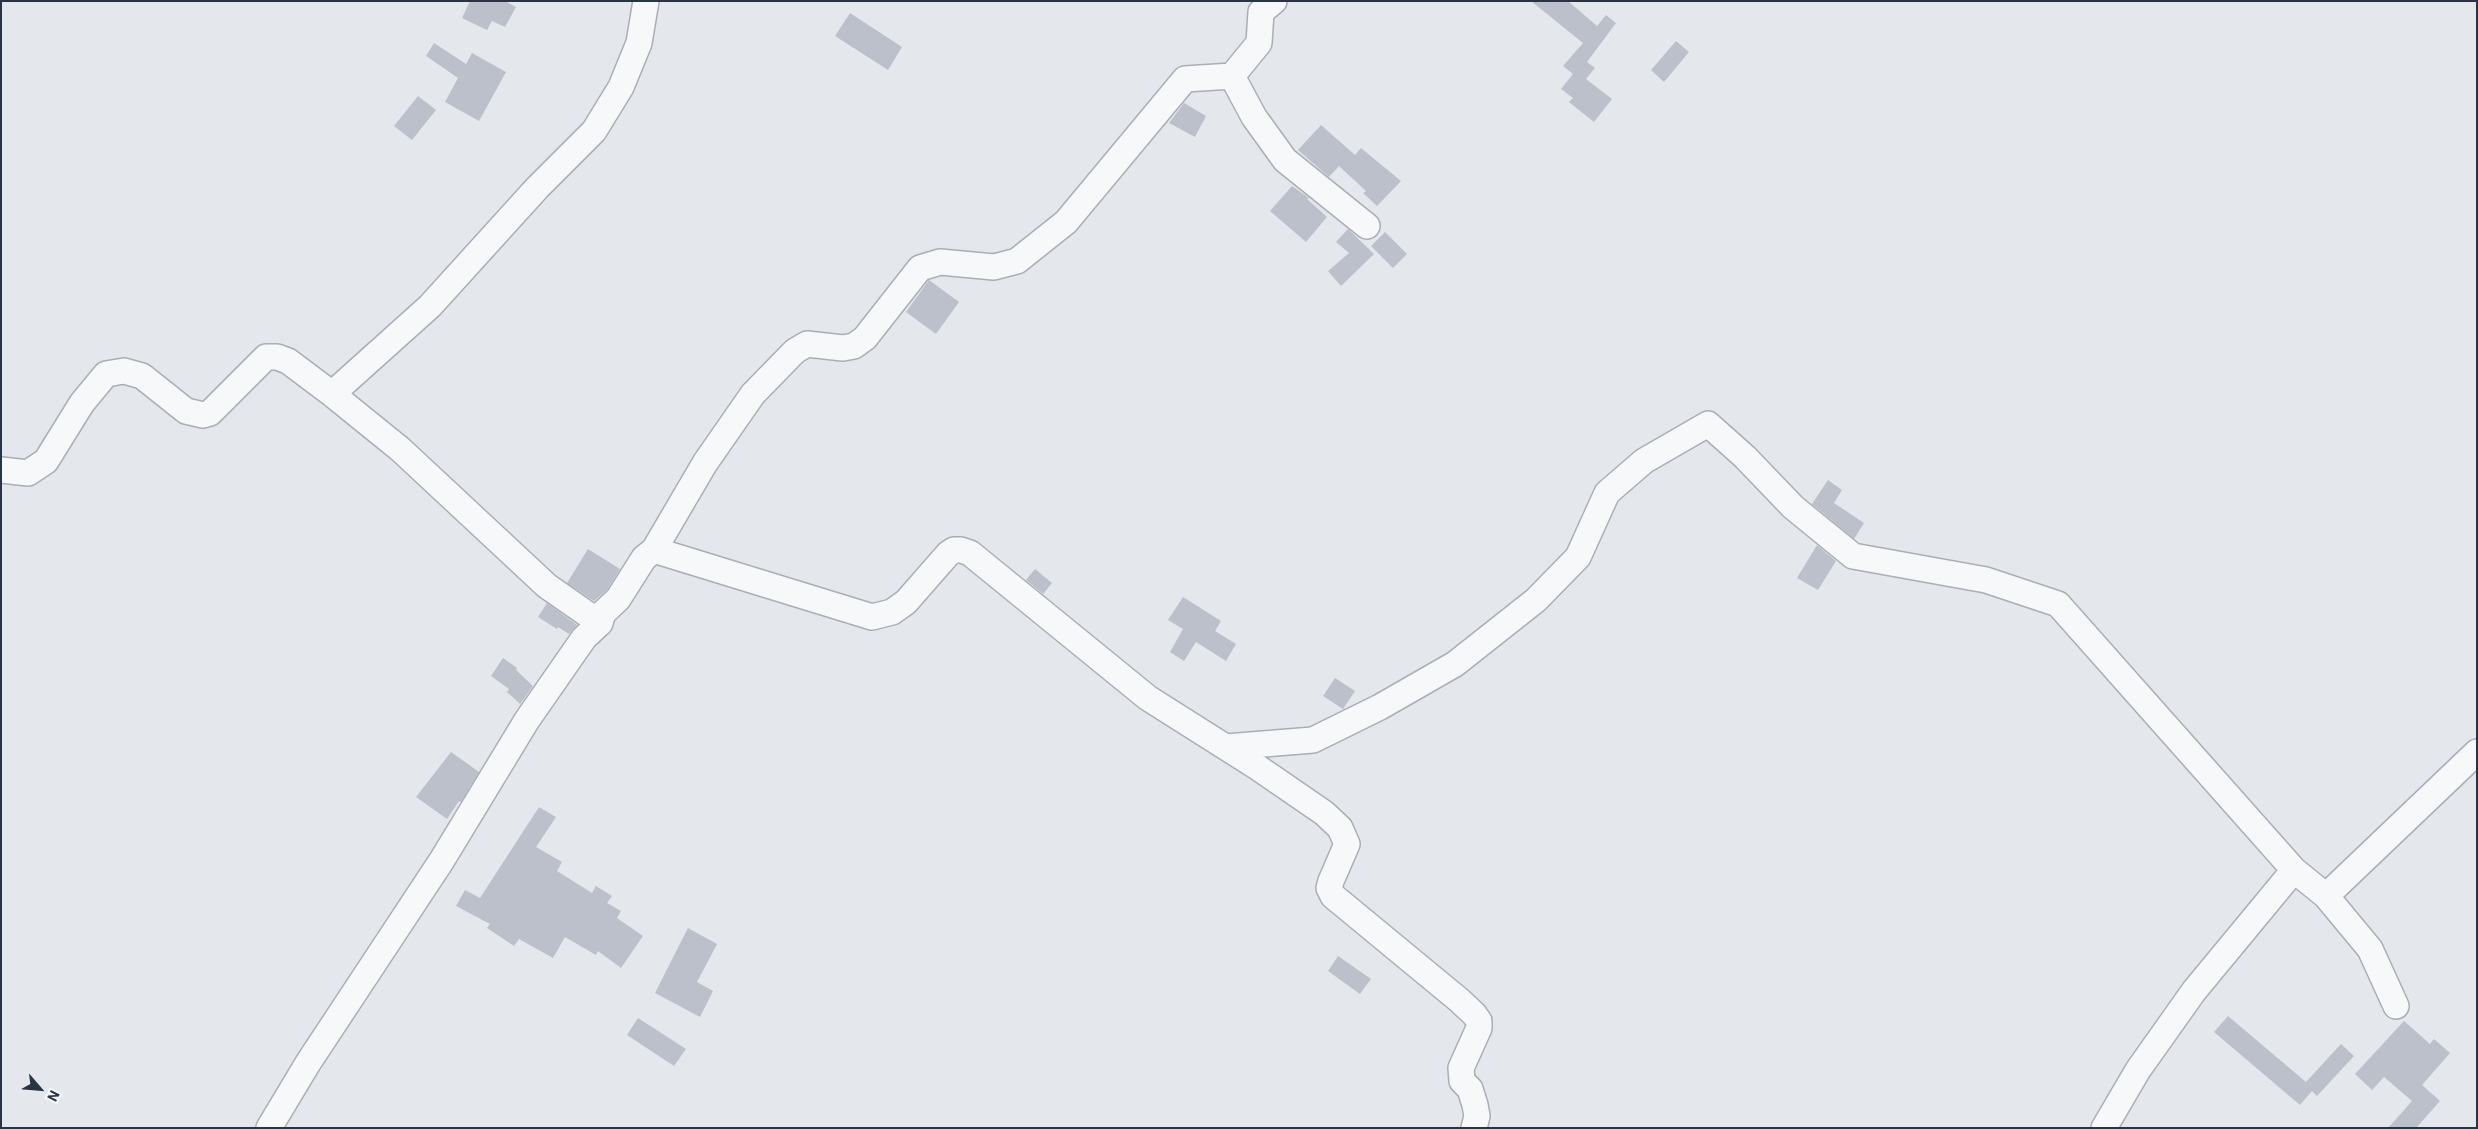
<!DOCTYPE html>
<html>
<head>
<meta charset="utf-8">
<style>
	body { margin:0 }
	#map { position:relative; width:2478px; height:1129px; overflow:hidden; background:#e4e7ec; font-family:Roboto,sans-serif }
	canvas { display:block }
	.frame { position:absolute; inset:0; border:2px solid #2b3445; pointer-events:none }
	.north { position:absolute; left:15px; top:1064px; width:50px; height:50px; -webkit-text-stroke:4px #f4f6f9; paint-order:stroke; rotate:117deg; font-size:14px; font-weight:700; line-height:20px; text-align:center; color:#2b3445 }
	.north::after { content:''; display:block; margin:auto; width:18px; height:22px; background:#2b3445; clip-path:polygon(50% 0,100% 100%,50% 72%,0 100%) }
</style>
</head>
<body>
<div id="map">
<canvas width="2478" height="1129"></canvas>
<div class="frame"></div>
<div class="north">N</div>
</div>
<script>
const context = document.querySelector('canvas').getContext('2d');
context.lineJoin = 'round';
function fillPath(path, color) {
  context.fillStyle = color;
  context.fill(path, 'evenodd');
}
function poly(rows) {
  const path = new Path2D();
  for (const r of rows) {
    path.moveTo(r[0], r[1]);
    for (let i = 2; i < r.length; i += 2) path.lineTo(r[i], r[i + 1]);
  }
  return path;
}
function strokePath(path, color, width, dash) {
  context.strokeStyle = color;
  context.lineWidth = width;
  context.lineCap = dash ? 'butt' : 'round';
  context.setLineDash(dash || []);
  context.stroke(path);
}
fillPath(poly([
	[470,1,505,1,516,7,505,27,492,21,487,30,462,18],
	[1531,1,1568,1,1597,26,1606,15,1616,23,1587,62,1595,68,1586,79,1612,99,1594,122,1569,102,1573,98,1561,89,1573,74,1563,66,1583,43],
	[850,13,902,47,888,70,835,36],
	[1676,41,1689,52,1664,82,1651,70],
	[434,43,466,64,472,53,506,72,479,121,445,102,458,78,426,56],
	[418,96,436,110,412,140,394,126],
	[1184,103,1206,116,1195,137,1169,123],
	[1321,125,1355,155,1361,148,1401,181,1377,206,1363,193,1366,191,1339,166,1329,177,1298,150],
	[1292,186,1309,198,1307,199,1327,217,1306,242,1270,211],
	[1348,229,1374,254,1341,286,1328,271,1349,253,1336,242],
	[1385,232,1407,254,1393,268,1371,246],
	[929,280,959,302,936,334,906,312],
	[1828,480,1842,490,1834,503,1864,523,1854,539,1812,504],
	[1817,545,1836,561,1818,590,1797,578],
	[588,549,620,569,607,590,594,601,567,583],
	[1035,569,1052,583,1043,594,1026,580],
	[1183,597,1221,621,1215,631,1236,644,1226,661,1196,642,1184,661,1170,652,1183,629,1168,620],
	[547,603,577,625,569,634,558,627,557,629,538,617],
	[503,658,517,668,516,670,533,686,520,704,507,692,509,689,491,676],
	[1335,678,1355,691,1343,709,1323,696],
	[451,752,479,772,461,802,459,801,447,819,416,797],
	[539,807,556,817,536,847,562,862,557,871,592,893,596,886,612,896,607,903,621,911,617,918,643,936,621,968,598,951,596,955,565,937,553,958,519,939,514,946,487,928,490,924,456,906,465,890,480,898],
	[688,928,717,944,697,982,713,991,700,1017,655,993],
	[1338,956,1371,979,1360,994,1328,971],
	[2228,1016,2306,1082,2341,1044,2354,1056,2317,1096,2312,1091,2300,1105,2214,1032],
	[638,1018,686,1049,674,1066,627,1035],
	[2404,1021,2430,1044,2434,1039,2450,1053,2422,1085,2440,1101,2416,1128,2388,1128,2412,1101,2384,1077,2372,1090,2355,1074]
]), '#bbc0ca');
const street = poly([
	[1232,76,1254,117,1285,160,1367,226],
	[332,394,430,306,537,188,594,131,621,87,639,43,646,1],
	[1,470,28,473,46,461,82,403,106,374,124,371,142,376,186,411,203,415,210,413,266,357,277,357,288,361,332,394,400,449,547,586,600,623,603,613,618,599,644,558,654,550,872,617,892,612,906,602,948,554,954,550,961,550,970,553,1148,698,1257,767,1324,813,1340,828,1347,844,1331,881,1329,888,1333,896,1459,1000,1474,1014,1479,1021,1479,1028,1461,1068,1462,1081,1470,1089,1475,1105,1477,1116,1474,1128],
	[654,550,705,463,753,394,795,351,807,344,843,348,854,346,865,338,920,268,940,262,994,267,1017,261,1066,222,1185,79,1232,76,1259,43,1261,12,1274,1],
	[1226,747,1313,740,1380,707,1455,664,1536,600,1578,557,1607,493,1644,461,1708,424,1745,457,1793,507,1853,556,1986,580,2058,604,2294,870],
	[2326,896,2370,949,2396,1006],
	[269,1128,308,1063,442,860,527,720,584,638,600,623],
	[2104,1128,2138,1070,2194,991,2294,870,2326,896,2477,752]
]);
strokePath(street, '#a9aeb7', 28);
strokePath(street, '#f7f8fa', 25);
</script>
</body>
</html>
